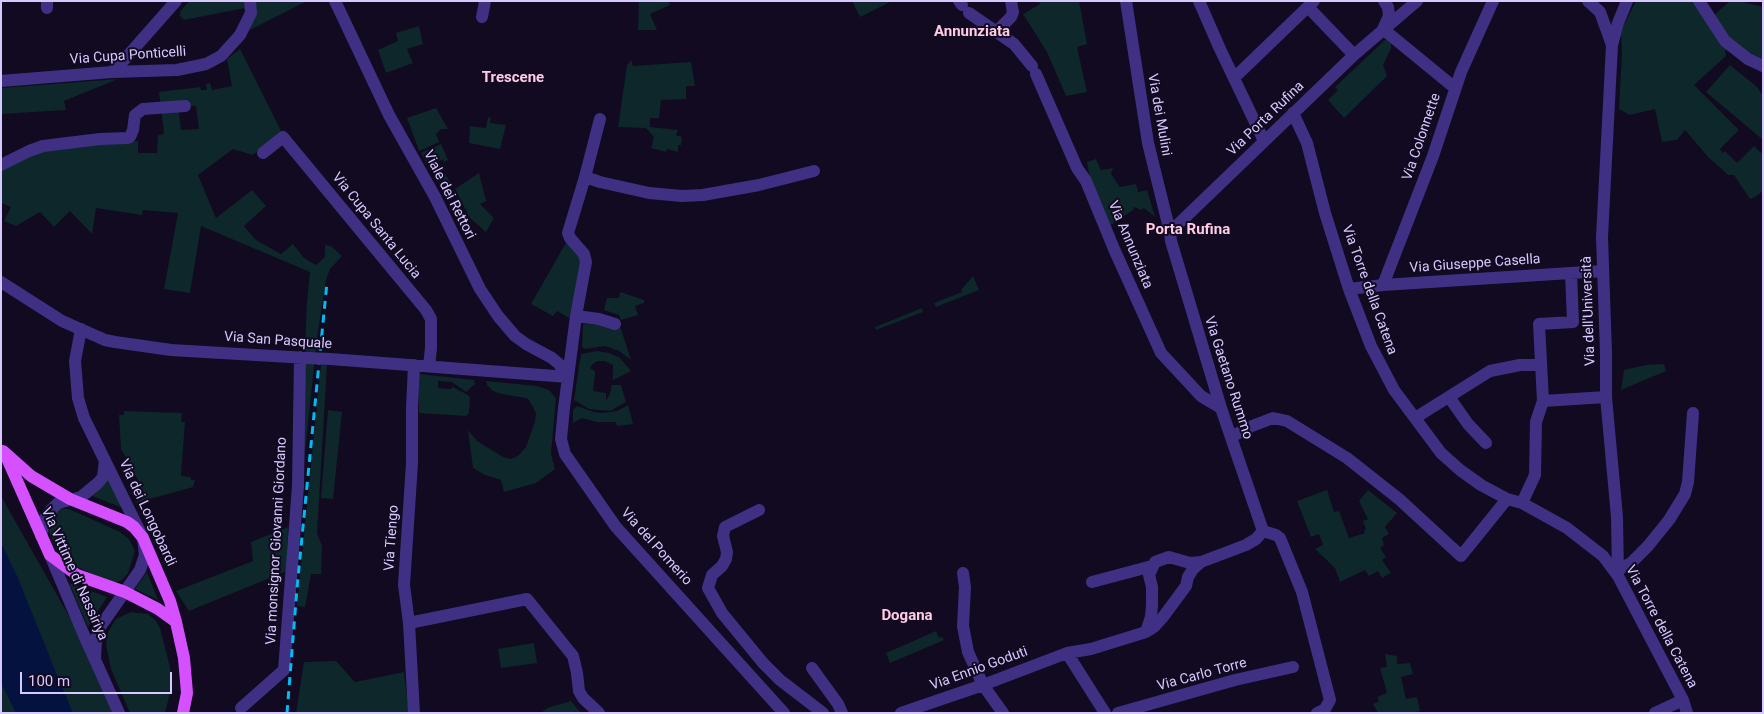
<!DOCTYPE html>
<html>
<head>
<meta charset="utf-8">
<style>
	body { margin:0 }
	#map { position:relative; width:1764px; height:714px; overflow:hidden; background:#110a20; font-family:Roboto,sans-serif }
	canvas { display:block }
	.frame { position:absolute; inset:0; border:2px solid #d7c9ff; pointer-events:none }
	.scale { position:absolute; left:20px; top:672px; width:152px; height:22px; box-sizing:border-box; border:2px solid #d7c9ff; border-top:0; padding-left:6px; font-size:15px; line-height:18px; white-space:nowrap; color:#d7c9ff; -webkit-text-stroke:4px #110a20; paint-order:stroke }
</style>
</head>
<body>
<div id="map">
<canvas width="1764" height="714"></canvas>
<div class="frame"></div>
<div class="scale">100 m</div>
</div>
<script>
const context = document.querySelector('canvas').getContext('2d');
context.lineJoin = 'round';
function fillPath(path, color) {
  context.fillStyle = color;
  context.fill(path, 'evenodd');
}
function poly(rows) {
  const path = new Path2D();
  for (const r of rows) {
    path.moveTo(r[0], r[1]);
    for (let i = 2; i < r.length; i += 2) path.lineTo(r[i], r[i + 1]);
  }
  return path;
}
function strokePath(path, color, width, dash) {
  context.strokeStyle = color;
  context.lineWidth = width;
  context.lineCap = dash ? 'butt' : 'round';
  context.setLineDash(dash || []);
  context.stroke(path);
}
function label(font, color, halo, rows, align = 'center') {
  context.font = font + ' Roboto,sans-serif';
  context.lineWidth = 4;
  context.setLineDash([]);
  context.textBaseline = 'middle';
  context.strokeStyle = halo;
  context.fillStyle = color;
  for (const [text, x, y, turn = 0] of rows) {
    context.save();
    context.translate(x, y);
    context.rotate((+turn || 0) * Math.PI / 180);
    context.textAlign = isNaN(turn) ? turn : align;
    if (halo) context.strokeText(text, 0, 0);
    context.fillText(text, 0, 0);
    context.restore();
  }
}
fillPath(poly([
	[189,1,244,1,245,8,184,20,180,16,180,12],
	[255,1,307,1,250,30],
	[639,1,668,1,670,5,650,14,657,30,638,30],
	[852,1,892,1,860,17],
	[1039,1,1079,1,1087,44,1077,47,1087,92,1066,96,1047,52,1023,14,1040,4],
	[1636,1,1694,1,1729,48,1725,51,1726,56,1694,85,1739,130,1720,149,1723,153,1725,151,1737,163,1754,146,1761,153,1763,151,1763,191,1755,197,1750,199,1734,175,1728,175,1724,171,1709,158,1685,130,1677,140,1662,142,1655,109,1630,115,1619,109,1622,53,1621,31],
	[1730,1,1739,1,1763,7,1763,59,1751,54,1734,43,1713,16],
	[419,26,423,44,407,49,413,63,386,73,378,50,398,41,396,33],
	[1386,39,1391,43,1391,48,1383,65,1387,76,1344,118,1328,100,1338,90,1335,87],
	[240,49,281,131,253,155,233,149,198,175,216,218,252,190,266,206,244,226,256,240,281,254,293,244,304,258,316,265,325,257,325,245,331,246,342,256,330,269,326,280,317,338,302,480,303,393,307,302,310,272,201,226,190,293,164,289,178,213,143,210,142,215,96,208,92,234,70,211,54,227,40,212,16,226,4,221,11,207,1,203,1,170,28,155,69,145,138,141,138,153,157,153,158,135,164,134,159,92,200,87,201,90,207,90,206,84,210,83,212,90,232,86,227,59],
	[178,105,196,106,199,129,181,130],
	[631,60,633,66,691,62,695,86,686,86,686,99,661,100,659,118,650,118,650,127,678,130,676,135,682,137,681,145,678,145,678,152,667,149,666,152,651,148,654,137,646,128,618,127,627,65],
	[1730,65,1757,87,1763,96,1763,140,1706,92],
	[118,79,64,101,66,110,1,114,1,88],
	[436,108,448,129,441,129,436,134,439,142,419,151,407,118],
	[488,117,491,118,490,123,506,125,500,149,469,143,470,126,486,128],
	[441,144,448,160,444,162,443,159,439,161,438,164,451,183,444,188,431,171,421,153],
	[1096,159,1101,170,1113,168,1111,174,1120,187,1136,184,1138,192,1147,190,1155,217,1144,208,1141,210,1134,207,1133,210,1108,227,1092,190,1087,162],
	[479,173,486,201,480,204,494,218,486,232,470,218,455,189],
	[567,241,582,258,578,289,569,318,557,311,553,316,531,304],
	[973,276,979,290,936,307,934,303,962,292,961,290],
	[620,292,644,300,644,303,635,306,638,315,621,320,619,315,604,310,607,298,619,298],
	[922,308,923,312,876,330,875,327],
	[583,324,620,326,631,360,619,351,605,346,585,349,582,347],
	[597,351,609,353,620,358,631,371,613,380,613,365,605,361,597,361,593,364,590,368,595,371,595,374,593,391,606,393,606,400,610,394,612,385,621,385,626,402,610,411,589,409,574,400,581,354],
	[1664,364,1666,371,1621,390,1624,370,1646,365],
	[321,365,327,365,317,533,322,546,321,574,311,574,305,607,297,606],
	[419,374,474,380,475,384,466,392,452,382,438,381,438,388,451,389,453,387,468,395,470,398,469,413,466,416,419,413],
	[486,381,537,386,549,390,556,398,551,454,555,469,536,483,504,492,501,480,485,475,473,468,468,430,477,441,503,457,511,459,518,456,526,447,535,422,536,413,529,400,526,398,502,394,493,391,487,385],
	[628,405,633,424,617,426,616,422,597,422,582,418,573,423,573,410,577,406,594,412,603,413,617,411],
	[328,410,342,412,333,499,321,498],
	[124,411,182,413,181,422,185,422,181,476,191,477,191,480,195,480,193,487,135,503,139,482,121,449,119,415,124,415],
	[109,478,123,508,92,496],
	[1327,490,1334,512,1339,511,1349,538,1365,533,1364,530,1366,529,1363,521,1368,519,1359,501,1368,490,1397,513,1385,527,1389,534,1382,538,1384,545,1380,548,1386,557,1382,560,1391,573,1382,578,1378,571,1369,576,1365,570,1340,582,1335,568,1315,549,1323,545,1319,534,1311,537,1297,501],
	[1,496,70,618,123,713,1,713],
	[61,508,69,509,120,532,129,539,135,551,128,573,122,580,115,583,103,579,65,561,57,550,46,526,49,519],
	[288,527,287,571,189,611,176,591,253,561,251,542],
	[147,572,158,600,135,589],
	[69,583,107,597,88,627],
	[131,612,148,614,156,621,160,628,170,667,170,693,165,713,130,713,111,669,106,645,108,632,116,619],
	[936,631,939,638,942,636,944,640,890,663,886,653],
	[534,643,537,663,501,668,498,649],
	[1385,654,1397,656,1397,664,1410,663,1413,674,1401,677,1406,699,1417,697,1420,711,1412,713,1378,713,1373,704,1379,701,1377,697,1387,693,1380,668,1387,667],
	[336,661,355,682,404,672,409,713,296,713,304,662],
	[571,701,581,713,541,713,547,708]
]), '#0d272a');
fillPath(poly([
	[1,543,18,578,57,675,73,713,16,713,1,683]
]), '#04123f');
strokePath(poly([
	[47,1,47,8],
	[335,1,389,115,435,197,480,289,498,316,515,336,526,344,552,358,559,364,568,377],
	[959,1,962,5],
	[1126,1,1148,143,1170,232,1171,241,1221,408,1263,531],
	[1199,1,1220,49,1264,141],
	[1588,1,1600,12,1612,45],
	[1699,1,1725,41,1748,59,1763,66],
	[1308,7,1354,55],
	[969,13,1014,44,1032,66],
	[482,17,485,1],
	[1383,29,1455,88],
	[1383,29,1389,16,1388,7,1384,1],
	[997,31,1011,17,1013,12,1011,1],
	[112,72,124,60,176,1],
	[1036,74,1077,168,1086,181,1114,249,1161,353,1201,396,1221,408],
	[1234,78,1314,1],
	[1,81,112,72,177,70,206,64,221,56,240,35,251,13,250,1],
	[1293,113,1307,143,1325,213,1349,289,1371,346,1394,390,1441,453,1460,470,1481,485,1507,499,1522,503,1567,528,1603,556,1618,576,1683,700,1687,713],
	[600,119,585,177,600,182,649,193,682,196,703,195,759,185,814,171],
	[263,153,283,137,426,310,431,319,431,348,429,366],
	[1,165,29,151,43,146,100,139,127,138,130,137,133,130,135,115,143,109,185,106],
	[585,177,568,233,570,238,584,254,586,262,576,316,564,408,561,439,565,454,616,527,784,713],
	[1170,232,1354,55,1417,1],
	[1571,273,1573,322,1539,324,1543,401,1606,397],
	[1,282,62,321,105,340,115,342,171,350,307,358],
	[1383,285,1433,156,1461,72,1493,1],
	[1349,289,1383,285,1602,271],
	[576,316,599,319,615,324],
	[81,329,75,361,78,398,84,418,143,538,145,555,140,570,100,627,96,639,95,659],
	[330,359,568,377],
	[414,365,412,408,412,463,404,585,409,623,414,713],
	[1449,397,1468,424,1486,443],
	[1415,418,1490,371,1520,365,1541,365],
	[1231,437,1252,426,1273,418,1287,421,1347,458,1399,499,1461,556,1507,499],
	[1522,503,1535,475,1536,422,1543,401],
	[759,510,725,527,723,536,727,552,726,559,722,566,712,575,708,588,722,613,763,663,780,680,823,713],
	[1263,531,1276,535,1280,538,1302,592,1330,700,1325,709,1317,713],
	[41,536,45,518,51,510,58,503,81,497,98,483,103,477,105,460],
	[50,555,83,633,119,713],
	[1618,570,1631,563,1648,546,1669,520,1685,494,1688,482,1693,413],
	[963,573,965,587,963,626,968,652,983,685,1003,713],
	[1618,576,1617,517,1606,397,1606,353,1602,237,1612,45,1618,23,1627,1],
	[1092,582,1152,566],
	[409,623,527,599,573,656,577,673,579,691,583,698,599,713],
	[1146,632,1151,617,1152,605,1152,587,1149,575,1155,562,1169,557,1190,563,1201,562,1246,545,1256,539,1263,531],
	[1067,653,1105,713],
	[812,668,838,704,842,713],
	[241,708,284,670,298,486,300,357],
	[901,713,983,685,1067,653,1091,649,1146,632,1154,627,1163,617,1186,586,1188,577,1193,569,1201,562],
	[1118,713,1235,680,1293,667],
	[1655,713,1683,700]
]), '#3f3084', 12);
strokePath(poly([
	[3,451,31,476,70,499,127,522,134,527,143,538,170,601,176,622,184,658,187,693,183,713],
	[6,456,50,555,77,575,125,592,158,609,176,622]
]), '#d550ff', 12);
strokePath(poly([
	[287,713,297,588,327,282]
]), '#00bbf4', 3, [8, 6]);
strokePath(poly([
	[307,358,330,359]
]), '#3f3084', 12);
label('14px', '#d7c9ff', '#110a20', [
	["Via Cupa Ponticelli",128,56,-4],
	["Via dei Mulini",1159,115,80],
	["Via Porta Rufina",1266,119,-44],
	["Via Colonnette",1422,137,-71],
	["Viale dei Rettori",449,195,63],
	["Via Cupa Santa Lucia",376,226,51],
	["Via Annunziata",1130,245,67],
	["Via Giuseppe Casella",1475,264,-4],
	["Via Torre della Catena",1369,290,70],
	["Via dell'Università",1589,311,-92],
	["Via San Pasquale",278,341,4],
	["Via Gaetano Rummo",1228,378,72],
	["Via dei Longobardi",147,513,65],
	["Via Tiengo",392,538,-86],
	["Via monsignor Giovanni Giordano",277,541,-87],
	["Via del Pomerio",656,547,48],
	["Via Vittime di Nassiriya",74,574,66],
	["Via Torre della Catena",1661,627,62],
	["Via Ennio Goduti",979,669,-20],
	["Via Carlo Torre",1202,675,-15]
]);
label('bold 15px', '#ffcbe5', '#110a20', [
	["Annunziata",972,32],
	["Trescene",513,78],
	["Porta Rufina",1188,230],
	["Dogana",907,616]
]);
</script>
</body>
</html>
